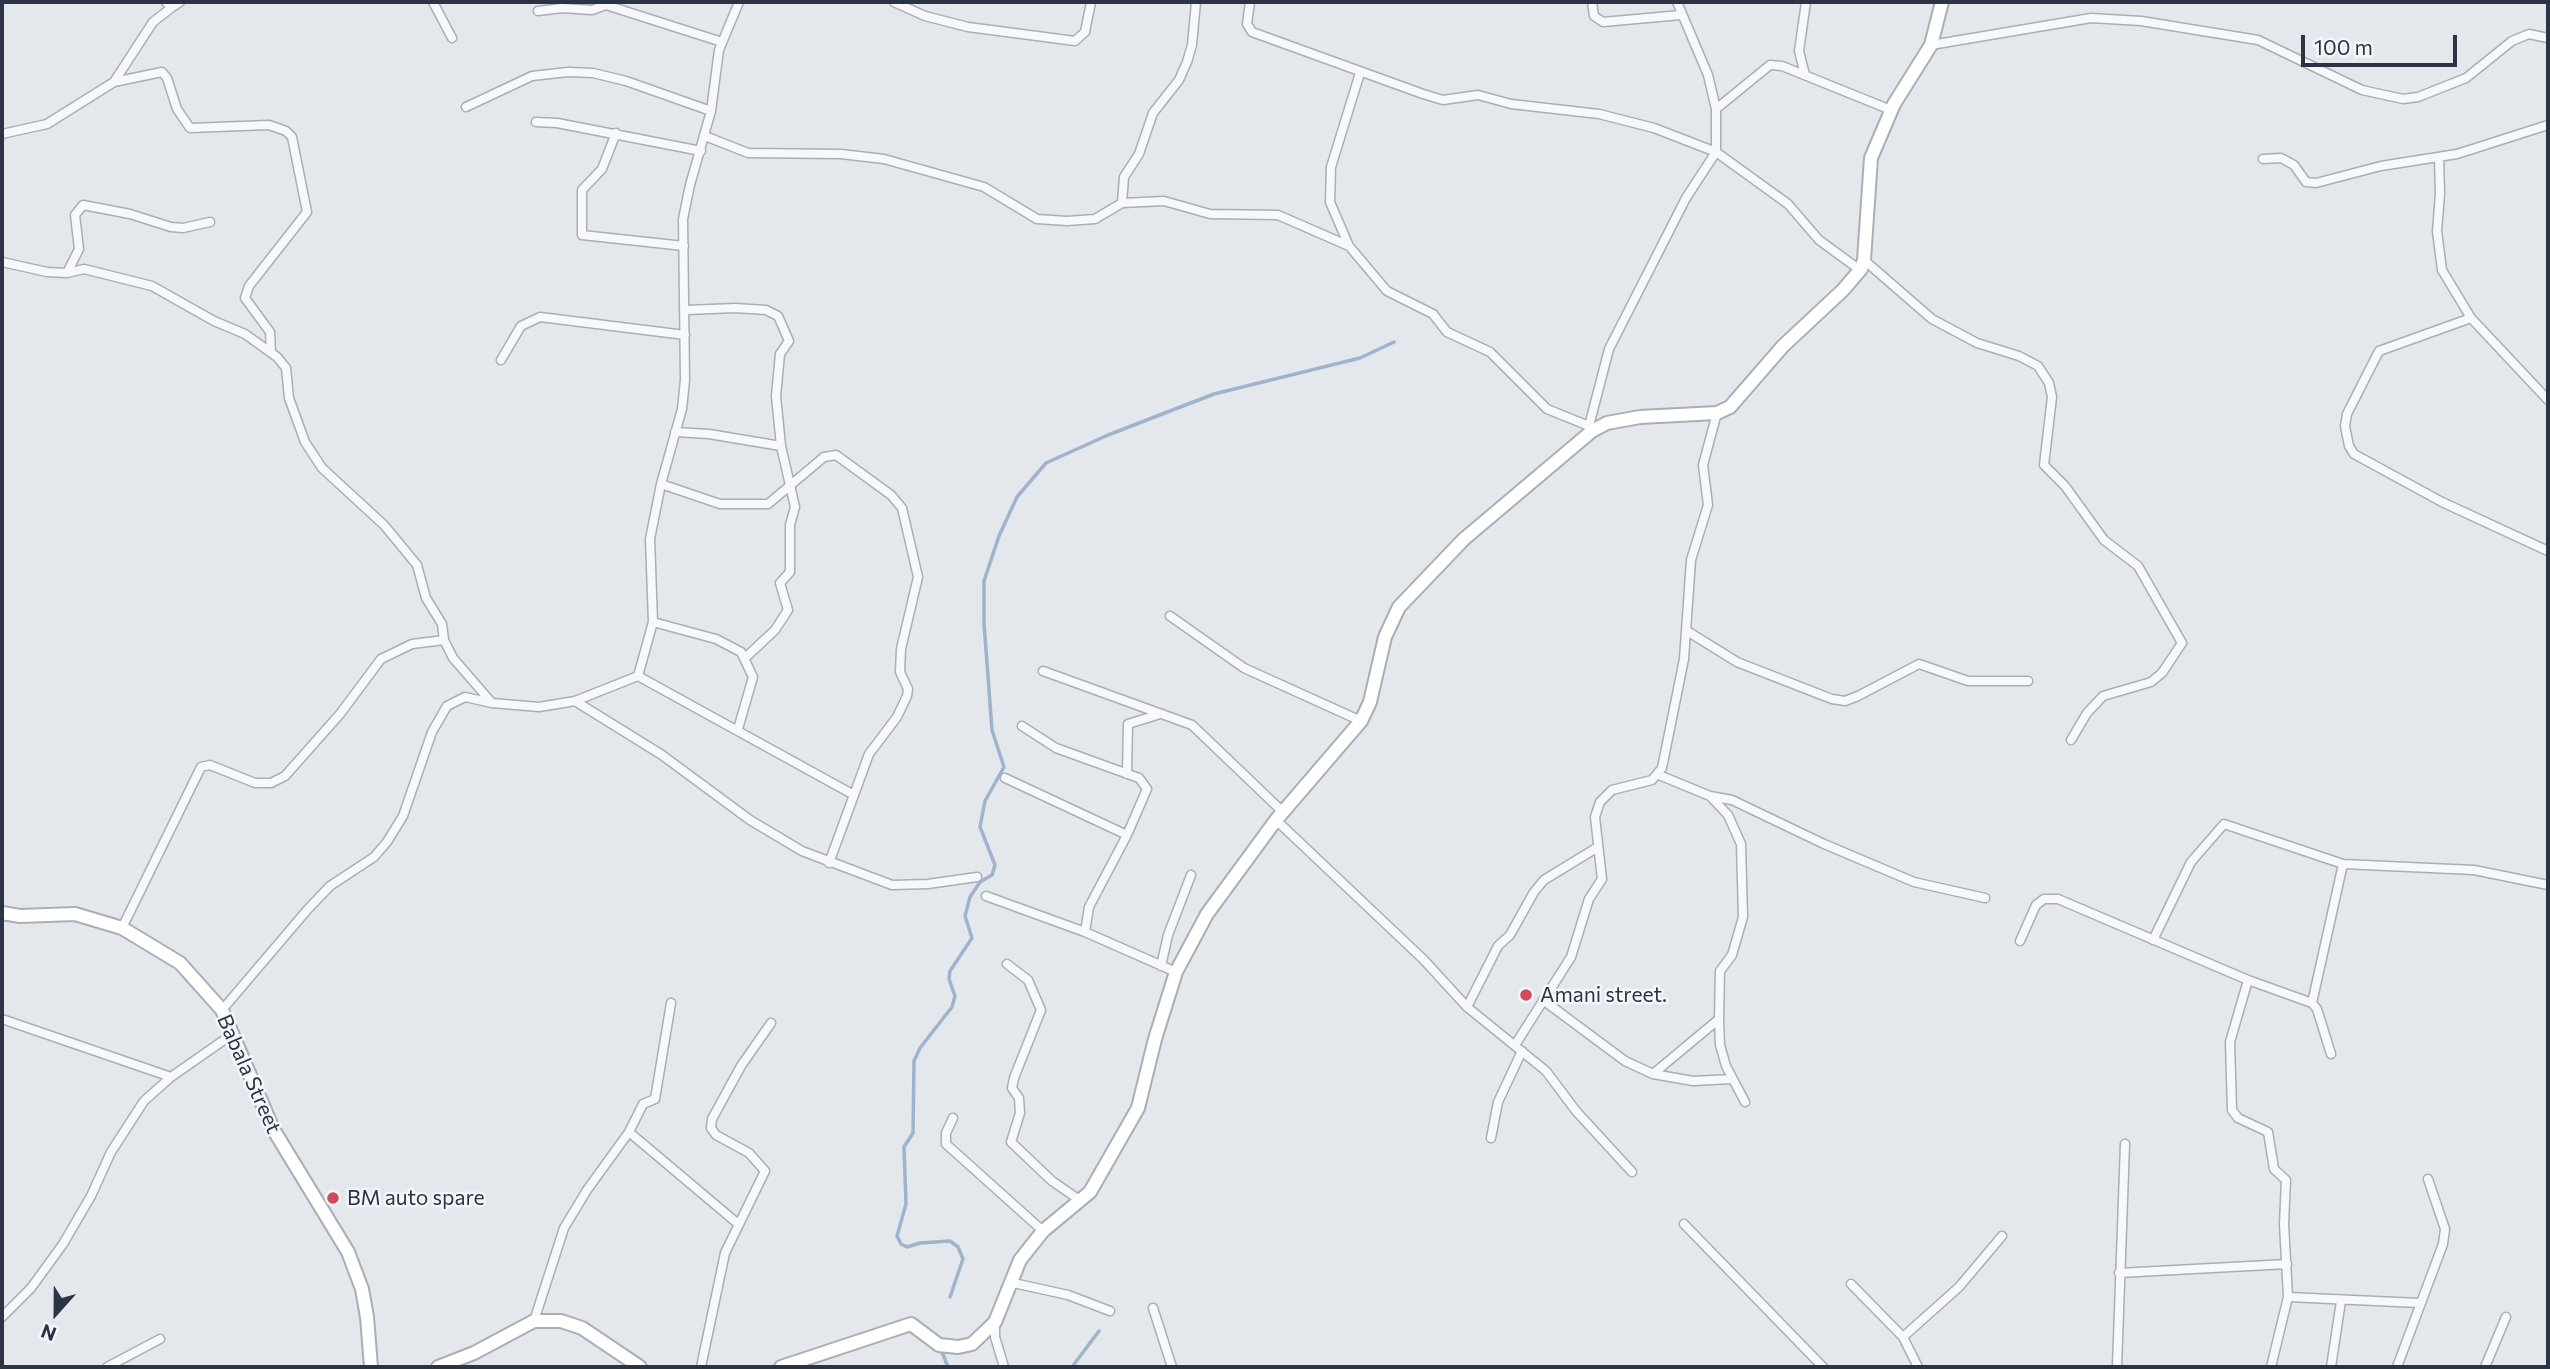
<!DOCTYPE html>
<html>
<head>
<meta charset="utf-8">
<style>
	body { margin:0 }
	#map { position:relative; width:2550px; height:1369px; overflow:hidden; background:#e4e7ec; font-family:Commissioner,sans-serif }
	canvas { display:block }
	.frame { position:absolute; inset:0; border:4px solid #2b3445; pointer-events:none }
	.north { position:absolute; left:21px; top:1278px; width:70px; height:70px; -webkit-text-stroke:5px #f4f6f9; paint-order:stroke; rotate:201deg; font-size:19px; font-weight:700; line-height:28px; text-align:center; color:#2b3445 }
	.north::after { content:''; display:block; margin:auto; width:24px; height:32px; background:#2b3445; clip-path:polygon(50% 0,100% 100%,50% 72%,0 100%) }
	.scale { position:absolute; left:2301px; top:35px; width:156px; height:32px; box-sizing:border-box; border:4px solid #2b3445; border-top:0; padding-left:9px; font-size:21px; line-height:24px; white-space:nowrap; color:#2b3445; -webkit-text-stroke:5px #f4f6f9; paint-order:stroke }
</style>
</head>
<body>
<div id="map">
<canvas width="2550" height="1369"></canvas>
<div class="frame"></div>
<div class="north">N</div>
<div class="scale">100 m</div>
</div>
<script>
const context = document.querySelector('canvas').getContext('2d');
context.lineJoin = 'round';
function poly(rows) {
  const path = new Path2D();
  for (const r of rows) {
    path.moveTo(r[0], r[1]);
    for (let i = 2; i < r.length; i += 2) path.lineTo(r[i], r[i + 1]);
  }
  return path;
}
function strokePath(path, color, width, dash) {
  context.strokeStyle = color;
  context.lineWidth = width;
  context.lineCap = dash ? 'butt' : 'round';
  context.setLineDash(dash || []);
  context.stroke(path);
}
function label(font, color, halo, rows, align = 'center') {
  context.font = font + ' Commissioner,sans-serif';
  context.lineWidth = 5;
  context.setLineDash([]);
  context.textBaseline = 'middle';
  context.strokeStyle = halo;
  context.fillStyle = color;
  for (const [text, x, y, turn = 0] of rows) {
    context.save();
    context.translate(x, y);
    context.rotate((+turn || 0) * Math.PI / 180);
    context.textAlign = isNaN(turn) ? turn : align;
    if (halo) context.strokeText(text, 0, 0);
    context.fillText(text, 0, 0);
    context.restore();
  }
}
strokePath(poly([
	[950,1297,963,1259,958,1247,950,1241,920,1243,907,1247,901,1244,897,1236,906,1204,904,1147,913,1133,914,1061,920,1048,952,1007,955,996,949,979,950,971,972,938,965,916,970,897,980,882,992,875,995,865,980,827,985,801,1004,767,992,730,984,623,984,581,999,536,1017,497,1046,463,1108,435,1214,394,1360,358,1394,342],
	[942,1352,948,1367],
	[1072,1367,1099,1331]
]), '#9fb4cc', 3.5);
const street = poly([
	[433,2,452,38],
	[894,2,925,16,968,27,1075,41,1085,32,1091,2],
	[1250,2,1247,24,1252,32,1423,94,1443,100,1478,95,1511,104,1599,114,1654,128,1716,152,1788,204,1819,240,1860,270],
	[1592,2,1594,16,1603,22,1681,15],
	[171,8,180,2],
	[538,11,562,8,592,10,606,5,722,42],
	[1931,45,2091,18,2141,21,2258,40,2362,90,2403,99,2418,97,2466,78,2512,41,2529,34,2548,38],
	[1360,73,1331,167,1330,202,1349,246,1387,291,1433,314,1447,332,1490,352,1547,409,1589,426,1592,431],
	[1805,75,1799,51,1806,2],
	[114,82,162,72,167,78,177,109,190,128,269,125,286,131,292,137,307,212,249,286,245,298,270,332,271,352],
	[466,107,532,76,568,72,593,73,626,81,711,111],
	[1716,109,1770,65,1782,66,1891,110],
	[536,122,557,123,701,151],
	[616,133,602,169,582,190,582,235,684,246],
	[2,134,47,124,114,82,153,22,171,8,166,2],
	[705,136,748,153,841,154,884,159,984,187,1037,219,1067,221,1095,219,1122,203,1124,177,1139,154,1153,113,1179,80,1187,62,1192,45,1196,2],
	[2439,158,2440,194,2437,231,2442,270,2471,318,2548,400],
	[2263,159,2281,158,2294,165,2306,182,2316,183,2381,166,2457,154,2548,125],
	[1122,203,1164,201,1210,214,1278,215,1349,246],
	[1864,260,1932,319,1977,343,2019,356,2038,366,2049,383,2052,397,2044,465,2065,486,2104,540,2138,566,2182,643,2162,673,2151,682,2103,696,2087,713,2071,740],
	[2,262,47,272,67,273,84,269,152,286,214,321,245,334,277,357,286,368,289,398,305,442,322,468,384,525,417,565,426,598,442,624,444,640,453,658,492,703],
	[67,273,79,249,75,215,83,205,130,214,171,227,183,228,210,222],
	[687,310,735,308,766,310,778,316,789,341,780,354,776,396,781,446],
	[2471,318,2379,351,2347,414,2345,426,2349,446,2354,454,2442,502,2548,551],
	[501,360,521,326,540,317,685,335],
	[1589,426,1609,349,1686,198,1716,152,1716,109,1708,75,1677,2],
	[675,432,709,434,781,446,795,507,790,525,790,572,780,583,788,610,775,630,745,658],
	[661,484,720,504,768,504,824,457,836,455,891,495,902,508,918,577,901,649,900,672,908,689,907,696,897,717,869,754,829,863],
	[1170,616,1244,668,1361,721],
	[653,622,716,639,741,652,753,677,738,729],
	[1687,631,1737,662,1832,699,1845,701,1858,696,1919,664,1968,681,2028,681],
	[1043,671,1192,725,1284,813],
	[638,676,854,795],
	[575,701,662,755,750,820,802,851,892,885,928,884,977,877],
	[1022,726,1056,748,1139,778,1147,789,1127,835,1089,907,1085,932],
	[1127,774,1128,724,1157,715],
	[1659,775,1710,796,1728,815,1741,844,1743,917,1732,955,1720,971,1719,1019,1720,1045,1726,1066,1745,1102],
	[1005,778,1127,835],
	[1710,796,1732,800,1824,844,1914,882,1985,898],
	[1276,820,1424,960,1467,1007,1546,1071,1576,1111,1632,1172],
	[986,896,1085,932,1176,972],
	[122,928,201,767,210,765,255,783,271,783,285,776,340,714,381,659,412,644,444,640],
	[2153,940,2191,862,2224,824,2343,864,2474,870,2548,885],
	[2020,941,2036,905,2044,899,2058,899,2248,980,2312,1003,2317,1009,2331,1054],
	[1007,964,1028,980,1041,1010,1014,1078,1012,1088,1019,1098,1020,1113,1011,1142,1052,1181,1081,1201],
	[1161,966,1168,935,1191,875],
	[2248,980,2230,1042,2232,1110,2238,1118,2268,1132,2274,1169,2286,1180,2284,1224,2288,1297,2271,1367],
	[1543,1000,1625,1061,1653,1074,1693,1081,1732,1079],
	[2312,1003,2343,864],
	[1467,1007,1498,946,1510,935,1534,892,1544,880,1598,847],
	[222,1010,308,909,330,886,374,857,387,842,403,816,432,732,447,706,465,697,492,703,539,707,575,701,638,676,653,622,650,539,661,484,682,409,685,380,683,219,690,185,711,111,719,50,739,2],
	[2,1019,171,1077],
	[1515,1045,1571,957,1589,899,1602,879,1595,817,1600,802,1612,790,1652,780,1662,768,1684,659,1691,560,1708,505,1703,465,1717,413],
	[1653,1074,1719,1019],
	[953,1118,946,1133,946,1144,1043,1231],
	[629,1132,737,1223],
	[1491,1138,1498,1102,1522,1051],
	[1684,1224,1823,1367],
	[2119,1273,2287,1264],
	[1009,1282,1068,1295,1110,1311],
	[1851,1284,1903,1337,1918,1367],
	[2288,1297,2419,1303],
	[1153,1308,1172,1367],
	[2,1317,31,1288,63,1244,91,1196,111,1152,144,1101,171,1077,234,1033],
	[534,1321,564,1228,587,1190,629,1132,643,1104,655,1099,671,1003],
	[995,1322,995,1337,1004,1367],
	[1903,1337,1959,1287,2002,1236],
	[107,1367,160,1339],
	[701,1367,725,1253,765,1171,749,1153,716,1135,711,1128,712,1119,741,1066,771,1023],
	[2117,1367,2125,1144],
	[2331,1367,2341,1301],
	[2397,1367,2443,1244,2445,1229,2428,1179],
	[2485,1367,2506,1317]
]);
const secondary = poly([
	[2,913,20,916,75,914,122,928,180,963,222,1010,273,1129,348,1252,362,1289,367,1317,371,1367],
	[438,1367,474,1353,534,1321,561,1321,582,1328,640,1367],
	[781,1367,911,1324,939,1345,958,1347,972,1344,995,1322,1020,1260,1043,1231,1090,1192,1138,1108,1155,1039,1176,972,1207,914,1276,820,1361,721,1370,702,1385,637,1399,607,1464,539,1592,431,1607,423,1640,417,1717,413,1730,407,1783,346,1843,290,1861,269,1864,260,1871,158,1894,104,1931,45,1942,2]
]);
strokePath(street, '#a9aeb7', 11);
strokePath(secondary, '#a9aeb7', 16);
strokePath(street, '#f7f8fa', 8);
strokePath(secondary, '#fff', 12);
for (const [x, y, r, color] of [
	[1526,995,7,"#d1495b"],
	[333,1198,7,"#d1495b"]
]) {
  const dot = new Path2D();
  dot.arc(x, y, r, 0, 2 * Math.PI);
  context.fillStyle = color;
  context.fill(dot);
  strokePath(dot, '#f4f6f9', 2.5);
}
label('21px', '#2b3445', '#f4f6f9', [
	["Amani street.",1540,995],
	["BM auto spare",347,1198]
], 'left');
label('21px', '#2b3445', '#f4f6f9', [
	["Babala Street",249,1074,66]
]);
</script>
</body>
</html>
